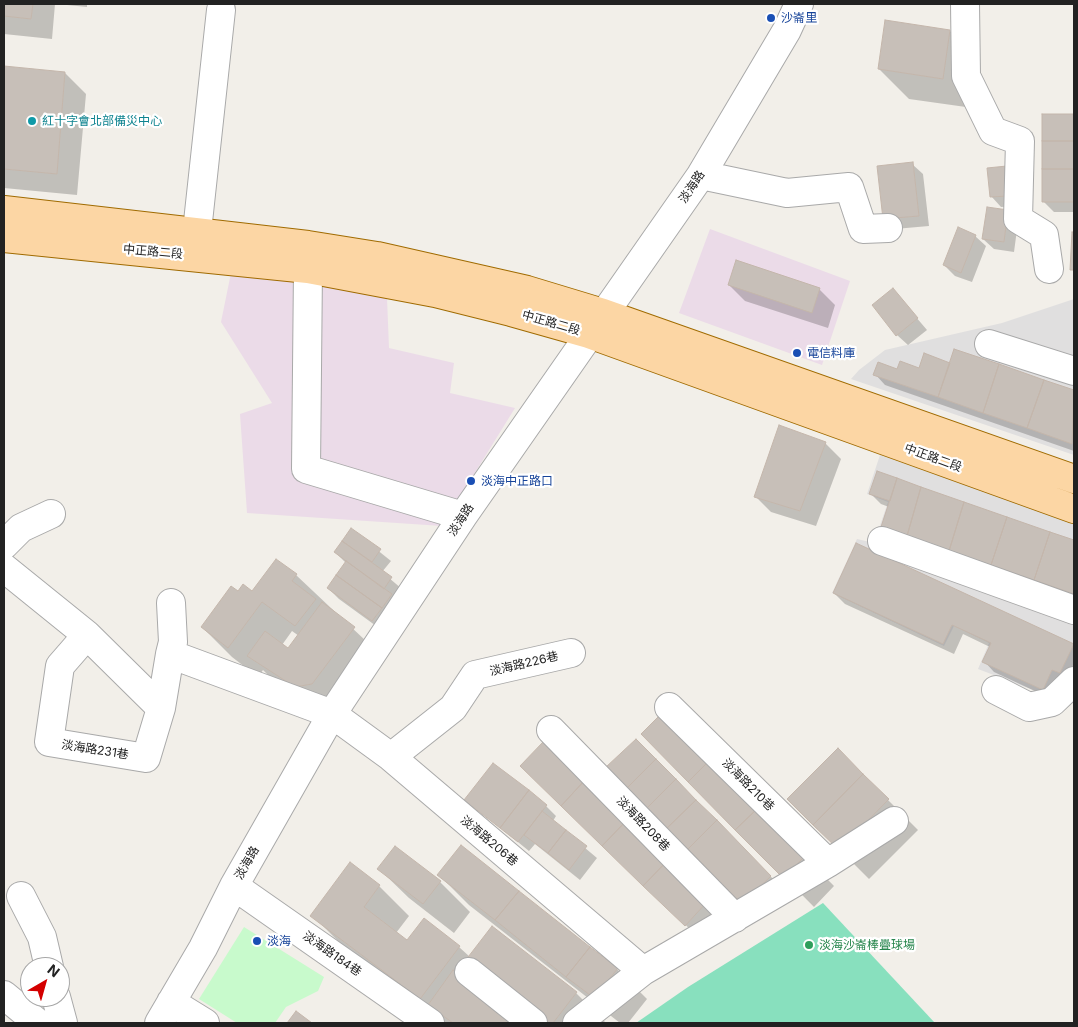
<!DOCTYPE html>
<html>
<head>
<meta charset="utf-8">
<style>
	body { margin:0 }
	#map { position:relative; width:1078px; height:1027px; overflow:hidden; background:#f2efe9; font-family:Inter,sans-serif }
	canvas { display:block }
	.frame { position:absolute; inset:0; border:5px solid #222; pointer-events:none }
	.north { position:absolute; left:20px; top:957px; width:50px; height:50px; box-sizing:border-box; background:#fff; border:1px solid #a7a7a7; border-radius:50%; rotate:38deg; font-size:14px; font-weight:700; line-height:20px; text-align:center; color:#222 }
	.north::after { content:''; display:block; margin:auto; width:18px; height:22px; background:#d40000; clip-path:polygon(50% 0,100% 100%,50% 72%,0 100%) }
</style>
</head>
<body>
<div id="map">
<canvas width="1078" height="1027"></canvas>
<div class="frame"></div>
<div class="north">N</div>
</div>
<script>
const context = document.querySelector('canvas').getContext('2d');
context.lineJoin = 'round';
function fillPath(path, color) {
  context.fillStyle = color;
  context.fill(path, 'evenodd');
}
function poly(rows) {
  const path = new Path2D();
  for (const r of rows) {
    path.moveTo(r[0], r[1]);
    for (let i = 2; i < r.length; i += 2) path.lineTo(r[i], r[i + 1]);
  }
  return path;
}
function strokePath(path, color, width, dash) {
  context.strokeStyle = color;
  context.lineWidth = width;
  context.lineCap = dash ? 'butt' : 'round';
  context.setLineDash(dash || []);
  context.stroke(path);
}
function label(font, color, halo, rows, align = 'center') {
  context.font = font + ' Inter,"Noto Sans TC",sans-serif';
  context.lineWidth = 4.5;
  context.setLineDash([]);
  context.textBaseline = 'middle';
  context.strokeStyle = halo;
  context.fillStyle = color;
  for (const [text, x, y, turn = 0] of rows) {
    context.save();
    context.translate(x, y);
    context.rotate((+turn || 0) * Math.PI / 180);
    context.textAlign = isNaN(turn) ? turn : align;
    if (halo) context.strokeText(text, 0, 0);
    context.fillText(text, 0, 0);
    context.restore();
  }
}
fillPath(poly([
	[1074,299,1074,455,851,379,859,370,885,350,1002,323],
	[880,455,1074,523,1074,664,1057,683,1041,693,978,669,989,643,954,626,944,646,832,593,857,539,874,543,888,502,867,494]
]), '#e0dfdf');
fillPath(poly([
	[710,229,850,281,822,365,679,313],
	[232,268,387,298,389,348,454,363,450,393,515,408,442,526,247,513,240,414,272,403,221,322]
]), '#ebdbe8');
fillPath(poly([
	[244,927,324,977,318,991,286,1007,275,1023,237,1023,199,999]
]), '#c8facc');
fillPath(poly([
	[823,903,935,1023,636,1023,688,987]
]), '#88e0be');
fillPath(poly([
	[4,4,55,4,52,39,4,34],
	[57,4,87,4,87,7],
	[950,31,980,61,973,108,909,99,879,69],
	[4,68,65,73,86,94,77,195,4,188],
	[1044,115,1074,116,1074,272,1072,269,1074,212,1054,212,1043,201],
	[912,164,923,174,929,226,895,229,884,219],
	[1017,178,1019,206,1001,207,991,196],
	[988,208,1018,222,1014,252,994,249,983,239],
	[975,236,986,246,972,282,955,276,944,265],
	[729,285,819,289,835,305,828,328,745,301],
	[892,289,927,330,908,345,897,335],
	[955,351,1074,392,1074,451,885,385,875,374,950,364],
	[825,443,841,459,816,526,771,512,755,496],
	[878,473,1074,542,1074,600,893,537,889,507,881,504,871,494],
	[351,529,391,561,382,572,402,589,383,631,339,599,328,588,346,563,335,552],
	[296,575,384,658,342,713,279,686,263,670,258,677,232,657,202,627,238,592,252,593],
	[292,631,299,636,288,650,282,645],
	[834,593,1073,645,1074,675,1054,700,994,672,984,661,990,647,963,634,954,654,845,604],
	[663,713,834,886,814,907,643,734],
	[636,740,781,887,754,914],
	[544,742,715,915,696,935,521,766],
	[838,750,918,830,869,879,789,799],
	[466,800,546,806,556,816,553,821,597,858,580,880,535,844,529,851],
	[395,847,440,882,470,912,454,933,409,898,379,869],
	[350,864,379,886,409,916,396,933,407,941,459,947,470,957,493,928,576,993,606,1023,444,1023,342,945,312,915],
	[439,875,617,969,647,999,628,1023,620,1023,469,905]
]), '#0003');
const building = poly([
	[4,4,33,4,31,19,4,16,4,4],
	[885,20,950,30,943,79,878,69,885,20],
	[4,66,65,72,57,174,4,169,4,66],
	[1042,114,1074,114,1074,141,1042,141,1042,114],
	[1042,141,1074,141,1074,169,1042,169,1042,141],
	[913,162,919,216,883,219,877,166,913,162],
	[1007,166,1009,196,990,197,987,168,1007,166],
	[1042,169,1074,169,1074,202,1042,202,1042,169],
	[987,207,1008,210,1004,242,982,239,987,207],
	[958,227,976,235,961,273,943,265,958,227],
	[1072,232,1074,232,1074,270,1070,270,1072,232],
	[736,260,820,288,812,313,728,285,736,260],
	[893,288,918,318,896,336,872,305,893,288],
	[954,349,999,364,983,413,938,397,954,349],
	[924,353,950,363,938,397,873,375,878,362,897,369,900,361,919,368,924,353],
	[999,364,1044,380,1027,428,983,413,999,364],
	[1044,380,1074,390,1072,444,1027,428,1044,380],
	[779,425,826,442,800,511,754,497,779,425],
	[877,471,897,478,890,501,869,494,877,471],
	[897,478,921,487,907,536,881,527,897,478],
	[921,487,964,502,949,551,907,536,921,487],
	[964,502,1007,517,991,565,949,551,964,502],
	[1007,517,1050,532,1034,580,991,565,1007,517],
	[351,528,381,549,372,562,342,541,351,528],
	[1050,532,1074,540,1074,594,1034,580,1050,532],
	[342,541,392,577,384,589,334,552,342,541],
	[856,543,1074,644,1060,673,1052,670,1043,690,982,662,991,643,952,625,943,644,833,593,856,543],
	[276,559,297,574,292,581,316,599,295,626,262,602,228,648,201,627,231,586,238,591,243,584,252,591,276,559],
	[346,561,392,594,382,608,336,575,346,561],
	[336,575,382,608,372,621,327,588,336,575],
	[322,602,355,627,312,684,295,687,247,656,265,631,288,648,322,602],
	[663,712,710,760,688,782,641,734,663,712],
	[636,739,656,759,627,788,606,767,636,739],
	[544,741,585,780,561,806,520,766,544,741],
	[838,748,863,774,813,825,787,799,838,748],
	[656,759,676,779,647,808,627,788,656,759],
	[710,760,758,808,735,830,688,782,710,760],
	[493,763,529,790,500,828,464,800,493,763],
	[863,774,889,799,839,850,813,825,863,774],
	[676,779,696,800,667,828,647,808,676,779],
	[585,780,627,820,602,846,561,806,585,780],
	[529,790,547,805,518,842,500,828,529,790],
	[696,800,717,820,688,849,667,828,696,800],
	[758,808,805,856,783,878,735,830,758,808],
	[542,811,566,830,548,853,524,835,542,811],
	[627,820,668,860,643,886,602,846,627,820],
	[717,820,771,876,742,904,688,849,717,820],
	[566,830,587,846,569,870,548,853,566,830],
	[461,845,519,891,495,920,437,875,461,845],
	[395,846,441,881,423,904,377,869,395,846],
	[668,860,706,903,685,926,643,886,668,860],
	[350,862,380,885,364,907,407,940,424,918,460,946,420,999,310,916,350,862],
	[519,891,590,947,566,977,495,920,519,891],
	[492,926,577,992,553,1023,546,1023,465,961,492,926],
	[590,947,618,968,594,998,566,977,590,947],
	[453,970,525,1023,453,1023,428,1005,453,970],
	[296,1011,312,1023,287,1023,296,1011]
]);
fillPath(building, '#c7bfb8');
strokePath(building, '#c4b6ab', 1);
const minor = poly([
	[965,4,966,76,993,131,1020,141,1018,219,1044,235,1049,269],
	[701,175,787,193,849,187,863,229,888,228],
	[197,231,221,10],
	[308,269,306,469,463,516],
	[989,344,1074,371],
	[882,541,1074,610],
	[4,545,21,528,51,514],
	[4,568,87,635,60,666,49,742,146,758,161,708,170,654,332,714,391,757,643,971],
	[87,635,161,708],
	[170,654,173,642,171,603],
	[996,690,1029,707,1052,702,1074,681],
	[669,707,828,863],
	[551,730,735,918],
	[391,757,453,708,475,675,571,653],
	[234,886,430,1023],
	[21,896,42,937,49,967],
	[469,972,533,1023],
	[4,995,38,1023],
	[56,997,63,1023],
	[171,1002,205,1023],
	[159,1023,203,948,234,886,332,714,463,516,701,175,787,30,799,4],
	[577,1023,643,971,828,863,894,821]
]);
const major = poly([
	[4,210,308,245,377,256,527,290,603,313,1074,479],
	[4,238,308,269,435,293,511,312,589,334,1074,509]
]);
strokePath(minor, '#a9a9a9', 30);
strokePath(major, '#a06b00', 30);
strokePath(minor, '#fff', 28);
strokePath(major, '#fcd6a4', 28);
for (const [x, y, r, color] of [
	[771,18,5,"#1a4fb4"],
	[32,121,5,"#0f9aa8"],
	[797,353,5,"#1a4fb4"],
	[471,481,5,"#1a4fb4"],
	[257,941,5,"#1a4fb4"],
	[809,945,5,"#2e9e5b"]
]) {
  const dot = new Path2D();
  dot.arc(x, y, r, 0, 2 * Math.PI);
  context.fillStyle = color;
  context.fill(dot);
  strokePath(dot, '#fff', 2);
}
label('12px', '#164399', '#fff', [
	["沙崙里",781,18],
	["電信料庫",807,353],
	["淡海中正路口",481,481],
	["淡海",267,941]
], 'left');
label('12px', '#0d838f', '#fff', [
	["紅十字會北部備災中心",42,121]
], 'left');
label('12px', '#222', '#fff', [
	["淡海路",692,187,-56],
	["中正路二段",153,252,5],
	["中正路二段",551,323,16],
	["中正路二段",933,458,20],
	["淡海路",461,520,-56],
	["淡海路226巷",524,664,-13],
	["淡海路231巷",95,750,9],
	["淡海路210巷",748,785,45],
	["淡海路208巷",643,824,46],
	["淡海路206巷",489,841,40],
	["淡海路",247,863,-60],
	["淡海路184巷",332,954,35]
]);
label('12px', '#27864d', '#fff', [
	["淡海沙崙棒疊球場",819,945]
], 'left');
</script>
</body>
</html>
